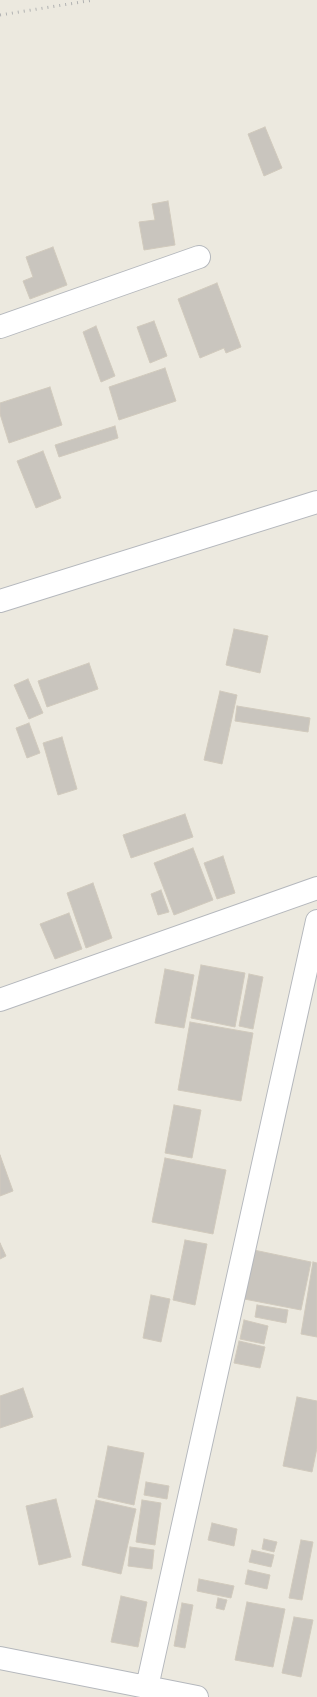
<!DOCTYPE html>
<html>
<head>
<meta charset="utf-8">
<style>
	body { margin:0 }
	canvas { display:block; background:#ece9df }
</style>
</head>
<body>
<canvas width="317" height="1697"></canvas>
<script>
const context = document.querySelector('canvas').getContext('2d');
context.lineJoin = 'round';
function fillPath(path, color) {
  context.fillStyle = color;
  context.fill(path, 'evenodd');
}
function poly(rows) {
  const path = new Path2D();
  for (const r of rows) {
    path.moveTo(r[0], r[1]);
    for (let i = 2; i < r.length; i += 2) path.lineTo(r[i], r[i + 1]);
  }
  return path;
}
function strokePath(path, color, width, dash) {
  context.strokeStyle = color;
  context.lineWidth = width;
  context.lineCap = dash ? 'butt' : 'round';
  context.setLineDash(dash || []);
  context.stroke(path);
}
const building = poly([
	[265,127,282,168,264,176,248,134,265,127],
	[168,201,175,245,144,250,139,222,155,220,152,204,168,201],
	[53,247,67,285,30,299,23,281,33,277,26,257,53,247],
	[217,283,241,347,226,353,224,348,200,358,178,299,217,283],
	[154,321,167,356,150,363,137,327,154,321],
	[96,326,115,376,101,382,83,332,96,326],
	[165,368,176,401,119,420,109,387,165,368],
	[50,387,62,425,9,443,0,414,0,403,50,387],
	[115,426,118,438,59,457,55,445,115,426],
	[43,451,61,498,36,508,17,461,43,451],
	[234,629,268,636,260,673,226,665,234,629],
	[89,663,98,689,47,707,38,681,89,663],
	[28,679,43,713,29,719,14,685,28,679],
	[220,691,237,695,222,764,204,760,220,691],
	[237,706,310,718,308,732,235,721,237,706],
	[29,723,40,753,27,758,16,728,29,723],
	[62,737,77,789,58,795,43,743,62,737],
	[185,814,193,837,131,858,123,835,185,814],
	[193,848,213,900,174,915,154,863,193,848],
	[223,856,235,893,217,899,204,863,223,856],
	[93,883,112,938,86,948,67,893,93,883],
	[161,890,169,912,158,915,151,894,161,890],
	[69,913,82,949,55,959,40,924,69,913],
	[201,965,245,973,235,1027,191,1018,201,965],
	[165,969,194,975,184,1028,155,1023,165,969],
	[249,974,263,977,253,1029,239,1026,249,974],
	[190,1022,253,1033,241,1101,178,1090,190,1022],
	[174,1105,201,1110,192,1158,165,1153,174,1105],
	[0,1155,13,1191,0,1196,0,1155],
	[165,1158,226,1170,213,1234,152,1222,165,1158],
	[185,1240,207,1244,195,1305,173,1300,185,1240],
	[0,1243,6,1256,0,1259,0,1243],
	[249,1249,311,1262,301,1310,239,1298,249,1249],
	[313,1262,317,1263,317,1337,301,1334,313,1262],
	[151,1295,170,1299,161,1342,143,1338,151,1295],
	[257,1305,288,1310,286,1323,255,1317,257,1305],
	[244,1320,268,1326,264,1344,240,1339,244,1320],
	[239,1341,265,1347,260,1368,234,1363,239,1341],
	[23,1388,33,1417,0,1428,0,1396,23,1388],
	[297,1397,317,1401,317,1448,312,1472,283,1466,297,1397],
	[108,1446,144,1453,134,1505,98,1497,108,1446],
	[146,1482,169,1486,167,1499,144,1495,146,1482],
	[56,1499,71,1557,39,1565,26,1506,56,1499],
	[96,1500,136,1509,121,1574,82,1565,96,1500],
	[142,1500,161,1503,155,1545,136,1542,142,1500],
	[212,1523,237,1529,234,1546,208,1540,212,1523],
	[264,1539,277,1542,274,1552,262,1549,264,1539],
	[301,1540,313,1542,302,1600,289,1598,301,1540],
	[130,1547,154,1550,152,1569,128,1566,130,1547],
	[252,1550,274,1555,271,1567,249,1562,252,1550],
	[248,1570,270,1575,267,1589,245,1584,248,1570],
	[199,1579,234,1586,231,1598,197,1591,199,1579],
	[121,1596,147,1602,138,1647,111,1642,121,1596],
	[218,1598,227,1600,224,1610,216,1608,218,1598],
	[247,1602,285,1609,273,1667,235,1660,247,1602],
	[182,1603,193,1605,185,1648,174,1646,182,1603],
	[294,1617,313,1620,301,1677,282,1673,294,1617]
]);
fillPath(building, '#c9c5be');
strokePath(building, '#d1cabd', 1);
const street = poly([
	[0,327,199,257],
	[0,601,317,502],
	[0,1000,317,888],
	[0,1658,197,1697],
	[147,1687,317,921]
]);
strokePath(street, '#b5b8bd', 24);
strokePath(street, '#fff', 22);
strokePath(poly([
	[0,15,94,0]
]), '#b1b2b2', 3, [1, 5]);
</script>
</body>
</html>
